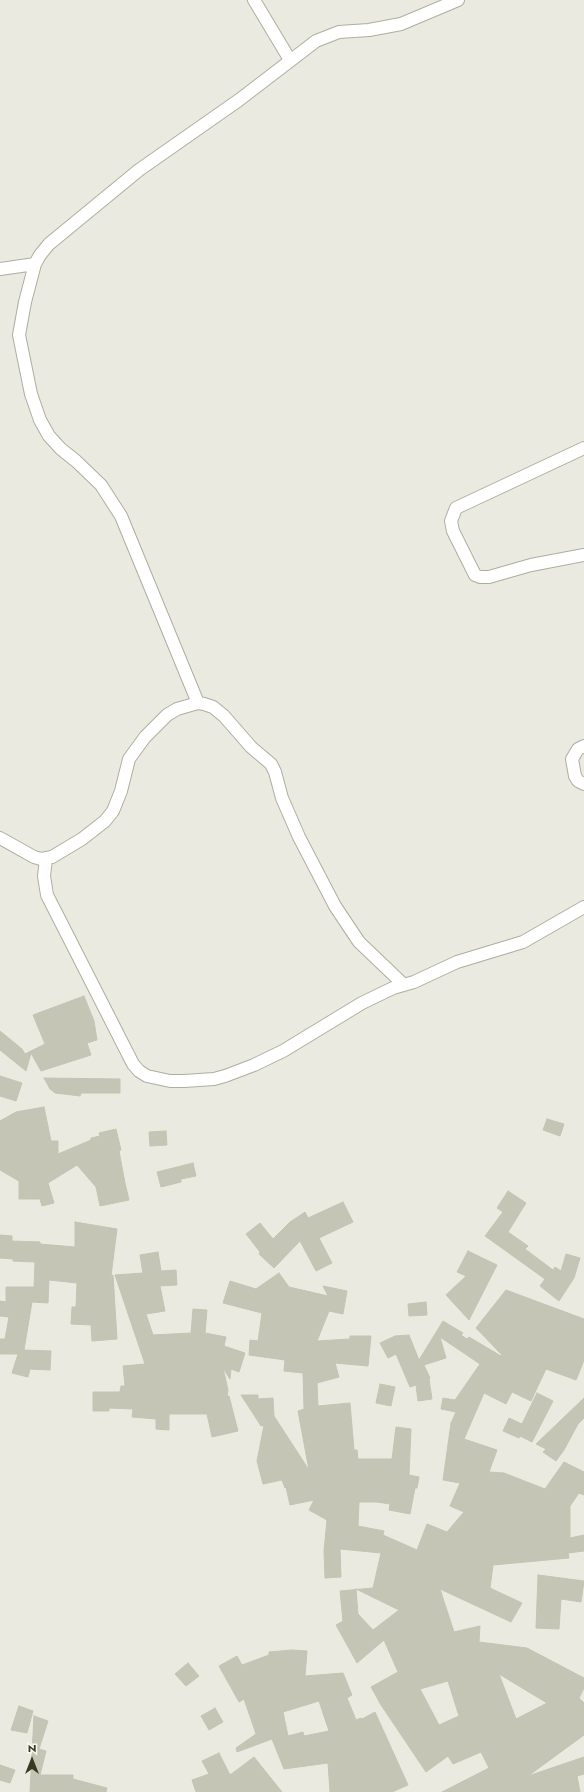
<!DOCTYPE html>
<html>
<head>
<meta charset="utf-8">
<style>
	body { margin:0 }
	#map { position:relative; width:584px; height:1792px; overflow:hidden; background:#ebeae0; font-family:Jost,sans-serif }
	canvas { display:block }
	.north { position:absolute; left:12px; top:1740px; width:40px; height:40px; -webkit-text-stroke:3px #f8f7f1; paint-order:stroke; rotate:0deg; font-size:11px; font-weight:700; line-height:16px; text-align:center; color:#383b21 }
	.north::after { content:''; display:block; margin:auto; width:14px; height:18px; background:#383b21; clip-path:polygon(50% 0,100% 100%,50% 72%,0 100%) }
</style>
</head>
<body>
<div id="map">
<canvas width="584" height="1792"></canvas>
<div class="north">N</div>
</div>
<script>
const context = document.querySelector('canvas').getContext('2d');
context.lineJoin = 'round';
function fillPath(path, color) {
  context.fillStyle = color;
  context.fill(path, 'evenodd');
}
function poly(rows) {
  const path = new Path2D();
  for (const r of rows) {
    path.moveTo(r[0], r[1]);
    for (let i = 2; i < r.length; i += 2) path.lineTo(r[i], r[i + 1]);
  }
  return path;
}
function strokePath(path, color, width, dash) {
  context.strokeStyle = color;
  context.lineWidth = width;
  context.lineCap = dash ? 'butt' : 'round';
  context.setLineDash(dash || []);
  context.stroke(path);
}
const building = poly([
	[84,996,94,1021,97,1040,87,1043,91,1055,41,1071,31,1053,26,1071,0,1050,0,1031,22,1049,25,1054,45,1044,33,1015,84,996],
	[0,1076,22,1083,16,1101,0,1096,0,1076],
	[44,1078,120,1079,120,1093,81,1093,80,1096,55,1093,50,1089,44,1078],
	[44,1107,51,1141,58,1141,58,1154,91,1140,91,1138,100,1136,99,1133,116,1129,121,1150,119,1151,125,1183,129,1200,100,1206,96,1187,77,1165,48,1183,54,1203,42,1206,40,1199,19,1199,19,1181,0,1170,0,1121,16,1112,44,1107],
	[547,1119,564,1124,560,1136,543,1130,547,1119],
	[166,1131,167,1145,150,1146,149,1132,166,1131],
	[193,1163,196,1176,181,1179,181,1182,161,1187,157,1172,193,1163],
	[508,1191,526,1203,508,1232,528,1246,525,1249,553,1270,555,1267,561,1271,566,1254,580,1258,574,1278,559,1301,540,1286,545,1279,485,1236,503,1212,497,1208,508,1191],
	[343,1202,353,1222,319,1238,332,1263,316,1271,300,1241,274,1268,259,1254,260,1252,246,1234,260,1223,273,1239,290,1222,305,1212,308,1218,343,1202],
	[75,1222,117,1229,111,1276,113,1275,117,1339,92,1341,91,1325,71,1324,72,1307,76,1307,77,1283,49,1280,48,1303,32,1302,24,1350,51,1351,50,1370,30,1369,28,1377,12,1373,18,1354,0,1354,0,1339,5,1339,9,1317,0,1316,0,1301,6,1302,6,1287,34,1287,35,1262,13,1261,13,1259,0,1258,0,1235,12,1236,12,1241,40,1242,40,1244,75,1247,75,1222],
	[468,1251,497,1265,469,1320,446,1295,466,1276,457,1272,468,1251],
	[158,1252,161,1271,176,1270,177,1285,160,1286,165,1311,146,1314,153,1335,191,1333,193,1309,207,1310,205,1333,226,1337,224,1346,245,1353,239,1372,231,1369,230,1379,223,1368,228,1390,227,1396,229,1396,238,1431,212,1437,207,1414,169,1414,169,1430,156,1429,156,1419,132,1417,133,1409,109,1408,109,1411,93,1411,93,1392,120,1392,121,1386,125,1386,123,1366,145,1364,115,1275,143,1273,140,1255,158,1252],
	[279,1273,289,1287,328,1296,323,1286,347,1291,343,1314,329,1311,317,1341,350,1339,350,1336,371,1336,368,1366,335,1363,339,1377,317,1383,318,1406,350,1403,354,1450,357,1450,358,1459,392,1459,396,1427,411,1429,409,1475,419,1477,417,1488,415,1488,410,1514,389,1510,390,1504,377,1502,359,1502,358,1526,384,1531,383,1535,417,1550,427,1524,447,1532,464,1512,450,1506,460,1483,443,1480,451,1423,456,1412,441,1409,443,1398,455,1400,480,1364,440,1337,446,1358,424,1365,430,1378,429,1379,432,1399,418,1401,416,1385,410,1387,396,1354,388,1358,380,1343,395,1336,409,1335,419,1360,443,1321,463,1333,461,1335,467,1339,469,1337,501,1356,502,1355,476,1328,506,1290,584,1319,584,1360,576,1380,546,1369,531,1401,512,1392,506,1404,484,1393,464,1439,497,1450,489,1472,504,1473,545,1489,564,1462,584,1472,584,1495,579,1493,570,1506,570,1538,584,1535,584,1551,568,1553,569,1558,493,1565,490,1588,522,1603,511,1622,440,1589,454,1632,480,1626,479,1642,527,1648,584,1678,584,1688,579,1698,584,1703,584,1735,528,1776,584,1757,584,1774,577,1776,580,1792,442,1792,489,1768,481,1752,453,1764,448,1756,426,1772,381,1705,371,1687,398,1672,384,1640,357,1663,336,1625,343,1621,340,1591,373,1588,381,1553,340,1549,341,1577,325,1578,324,1551,327,1520,309,1510,314,1500,290,1505,286,1487,285,1488,282,1480,263,1484,257,1461,264,1425,261,1426,241,1395,258,1395,258,1399,273,1398,274,1416,309,1470,298,1411,304,1409,303,1373,284,1371,285,1360,249,1355,250,1340,258,1341,262,1313,223,1303,230,1281,256,1289,279,1273],
	[356,1589,399,1610,373,1630,358,1614,356,1589],
	[499,1674,547,1703,516,1719,499,1674],
	[448,1681,459,1716,439,1725,420,1689,448,1681],
	[426,1302,427,1315,409,1316,408,1304,426,1302],
	[380,1384,395,1387,391,1406,376,1403,380,1384],
	[537,1393,553,1401,532,1442,520,1436,519,1438,503,1431,509,1418,522,1424,537,1393],
	[584,1398,584,1418,578,1424,564,1450,556,1461,543,1452,546,1449,536,1444,584,1398],
	[538,1575,584,1581,581,1602,561,1599,559,1629,536,1628,538,1575],
	[292,1650,307,1651,305,1676,343,1673,352,1695,347,1698,356,1720,361,1718,362,1719,375,1712,408,1785,392,1792,330,1792,328,1763,284,1769,272,1739,237,1752,236,1748,256,1734,244,1699,239,1702,219,1666,237,1656,242,1665,269,1655,269,1652,292,1650],
	[319,1701,329,1731,304,1736,303,1732,288,1736,283,1712,319,1701],
	[188,1663,199,1676,186,1686,175,1674,188,1663],
	[19,1706,33,1711,27,1733,11,1730,19,1706],
	[215,1708,223,1722,209,1730,201,1716,215,1708],
	[34,1716,48,1721,39,1749,46,1751,40,1775,73,1775,73,1779,107,1788,106,1792,30,1792,34,1716],
	[219,1753,230,1775,254,1757,282,1792,196,1792,192,1780,209,1774,202,1761,219,1753],
	[0,1765,15,1770,10,1783,0,1780,0,1765]
]);
fillPath(building, '#c5c5b6');
strokePath(building, '#c4c4b3', 1);
const minor = poly([
	[254,0,290,60],
	[0,269,35,264],
	[584,448,456,508,451,521,453,531,475,575,480,577,489,577,531,565,584,555],
	[198,703,121,516,101,485,76,461,61,449,49,436,40,420,31,394,19,335,25,302,35,264,40,255,49,244,139,170,239,100,316,41,339,32,369,30,401,24,458,0],
	[584,746,578,749,572,759,575,776,578,781,584,784],
	[0,838,34,857,41,859,52,857,82,839,105,821,113,811,121,791,129,759,145,737,167,715,177,709,198,703,204,704,213,707,224,716,251,747,271,764,275,772,282,798,299,837,335,906,359,942,403,984],
	[46,859,44,876,47,895,133,1064,139,1071,147,1076,170,1081,184,1081,214,1079,225,1076,254,1065,283,1051,362,1003,393,988,414,982,457,962,523,942,584,907]
]);
strokePath(minor, '#aeae9f', 14);
strokePath(minor, '#fff', 12);
</script>
</body>
</html>
